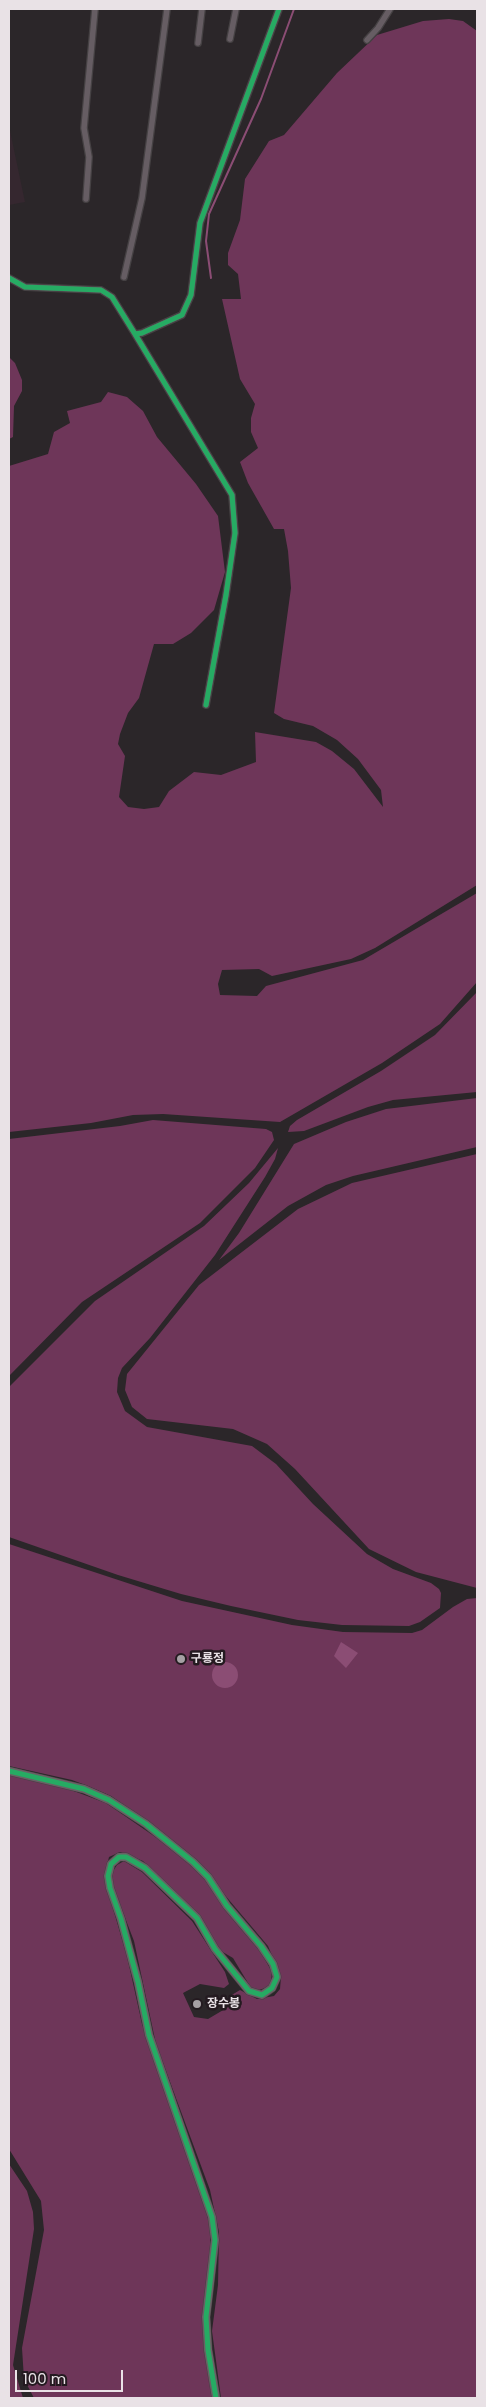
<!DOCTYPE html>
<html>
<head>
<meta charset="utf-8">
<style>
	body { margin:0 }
	#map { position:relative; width:486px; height:2407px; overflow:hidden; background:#2b2629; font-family:Poppins,sans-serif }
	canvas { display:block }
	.frame { position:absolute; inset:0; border:10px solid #e9e2e6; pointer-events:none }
	.scale { position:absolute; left:15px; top:2370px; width:108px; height:22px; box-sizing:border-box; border:2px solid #e9e2e6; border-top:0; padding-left:6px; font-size:15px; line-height:18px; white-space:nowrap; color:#e9e2e6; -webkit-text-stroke:4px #241a20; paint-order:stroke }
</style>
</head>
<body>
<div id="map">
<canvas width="486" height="2407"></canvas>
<div class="frame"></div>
<div class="scale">100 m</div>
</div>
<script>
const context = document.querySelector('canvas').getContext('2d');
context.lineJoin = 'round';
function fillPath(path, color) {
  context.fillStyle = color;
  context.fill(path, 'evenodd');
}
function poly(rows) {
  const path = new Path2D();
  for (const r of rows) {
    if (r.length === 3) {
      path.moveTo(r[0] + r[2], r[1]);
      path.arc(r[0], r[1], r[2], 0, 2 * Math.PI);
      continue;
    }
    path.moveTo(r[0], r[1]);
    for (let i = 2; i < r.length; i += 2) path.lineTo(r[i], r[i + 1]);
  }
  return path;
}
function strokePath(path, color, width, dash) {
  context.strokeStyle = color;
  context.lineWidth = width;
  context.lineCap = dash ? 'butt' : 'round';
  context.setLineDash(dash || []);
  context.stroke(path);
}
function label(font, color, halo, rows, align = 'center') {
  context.font = font + ' Poppins,"Noto Sans KR",sans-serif';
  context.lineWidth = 5;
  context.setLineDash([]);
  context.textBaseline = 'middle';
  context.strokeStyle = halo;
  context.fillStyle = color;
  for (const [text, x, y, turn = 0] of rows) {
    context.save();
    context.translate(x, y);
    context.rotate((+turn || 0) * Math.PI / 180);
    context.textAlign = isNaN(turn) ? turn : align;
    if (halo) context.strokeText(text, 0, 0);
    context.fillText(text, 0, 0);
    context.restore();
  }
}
fillPath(poly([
	[9,126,25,202,9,205]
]), '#35272f');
fillPath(poly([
	[449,19,463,21,477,31,477,885,375,948,351,959,272,976,259,969,222,970,218,984,220,995,257,996,266,986,363,960,477,893,477,982,440,1024,382,1063,280,1122,163,1114,133,1115,91,1123,9,1132,9,466,48,454,54,432,70,423,67,411,101,402,108,392,127,397,143,411,157,437,196,484,218,516,225,572,214,610,191,633,173,644,154,644,139,698,128,713,120,734,118,744,125,756,119,797,128,807,144,809,159,807,169,791,194,772,221,775,256,762,255,732,316,742,332,751,354,769,383,807,381,790,358,759,337,740,313,726,284,719,274,713,291,588,288,551,284,529,274,529,248,483,240,462,258,448,251,432,251,418,255,404,240,379,222,299,241,299,238,274,228,265,228,253,240,220,245,179,269,141,284,135,337,73,377,35,423,21],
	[9,357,15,363,22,380,22,391,14,406,13,437,9,439],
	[477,992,477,1092,393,1100,368,1107,304,1131,288,1132,290,1126,297,1120,381,1071,435,1035],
	[477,1098,477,1147,353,1176,326,1185,288,1206,219,1260,239,1233,294,1144,346,1122,386,1109],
	[153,1120,266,1129,272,1132,274,1140,255,1168,200,1223,82,1302,9,1376,9,1139,120,1126],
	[278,1148,275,1159,265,1177,215,1255,150,1338,122,1368,118,1378,117,1392,125,1411,147,1427,252,1446,276,1464,313,1504,367,1554,393,1569,431,1583,439,1589,441,1593,440,1608,420,1622,409,1626,342,1625,298,1620,231,1606,181,1594,118,1575,9,1537,9,1387,95,1301,204,1226,249,1183],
	[477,1154,477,1588,416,1572,369,1549,295,1469,267,1444,233,1429,147,1419,132,1407,125,1390,127,1374,199,1285,298,1209,352,1183],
	[9,1544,182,1601,292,1625,343,1632,412,1633,422,1630,453,1607,467,1599,477,1598,477,2398,221,2398,212,2331,218,2285,219,2232,210,2190,156,2044,134,1941,112,1884,111,1874,117,1865,124,1861,142,1872,192,1921,225,1972,229,1984,224,1988,200,1984,183,1993,194,2017,208,2019,230,2006,230,1996,240,1990,257,1999,274,1996,280,1989,281,1977,268,1946,196,1861,147,1822,111,1796,88,1786,72,1780,9,1766],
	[9,1773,55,1784,106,1803,183,1856,205,1878,258,1947,272,1972,271,1982,268,1987,259,1990,251,1988,233,1958,221,1951,143,1861,120,1852,109,1857,104,1878,127,1956,142,2024,204,2201,210,2227,210,2261,204,2338,213,2398,34,2398,24,2379,22,2348,44,2230,41,2201,9,2149],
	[9,2164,27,2191,33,2212,34,2229,13,2365,23,2398,9,2398]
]), '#6e3659');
fillPath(poly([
	[341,1642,358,1653,346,1668,334,1656],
	[225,1675,13]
]), '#8b4d74');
strokePath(poly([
	[211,278,206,241,209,214,261,99,294,9]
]), '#8b4d74', 2);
const street = poly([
	[230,39,236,9],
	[367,40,378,28,390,9],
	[198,43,202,9],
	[86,199,89,157,84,128,95,9],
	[124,277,142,198,167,9],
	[9,278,25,287,101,290,112,297,135,334,142,333,182,315,191,295,200,223,279,9],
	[135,334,232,495,235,533,226,595,206,705]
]);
const secondary = poly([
	[9,1771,84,1789,109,1800,146,1824,193,1862,208,1877,227,1906,261,1946,273,1964,277,1977,272,1988,262,1995,249,1991,215,1949,197,1918,145,1868,126,1857,119,1857,111,1864,108,1876,110,1888,121,1919,138,1982,149,2035,212,2217,215,2240,206,2317,208,2350,216,2398]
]);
strokePath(street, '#454143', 8);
strokePath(secondary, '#454143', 9);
strokePath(street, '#665d63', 5.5);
strokePath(secondary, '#6a5f65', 8);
strokePath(poly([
	[9,278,25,287,101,290,112,297,135,334,142,333,182,315,191,295,200,223,279,9],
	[135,334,232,495,235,533,226,595,206,705],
	[9,1771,84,1789,109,1800,146,1824,193,1862,208,1877,227,1906,261,1946,273,1964,277,1977,272,1988,262,1995,249,1991,215,1949,197,1918,145,1868,126,1857,119,1857,111,1864,108,1876,110,1888,121,1919,138,1982,149,2035,212,2217,215,2240,206,2317,208,2350,216,2398]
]), '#26ab63', 5);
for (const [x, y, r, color] of [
	[181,1659,5,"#a6a0a4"],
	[197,2004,5,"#a6a0a4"]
]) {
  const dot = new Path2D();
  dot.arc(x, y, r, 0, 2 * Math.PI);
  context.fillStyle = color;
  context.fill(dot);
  strokePath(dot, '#241a20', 2);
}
label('bold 12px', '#e9e2e6', '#241a20', [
	["구룡정",191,1659],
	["장수봉",207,2004]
], 'left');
</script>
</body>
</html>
